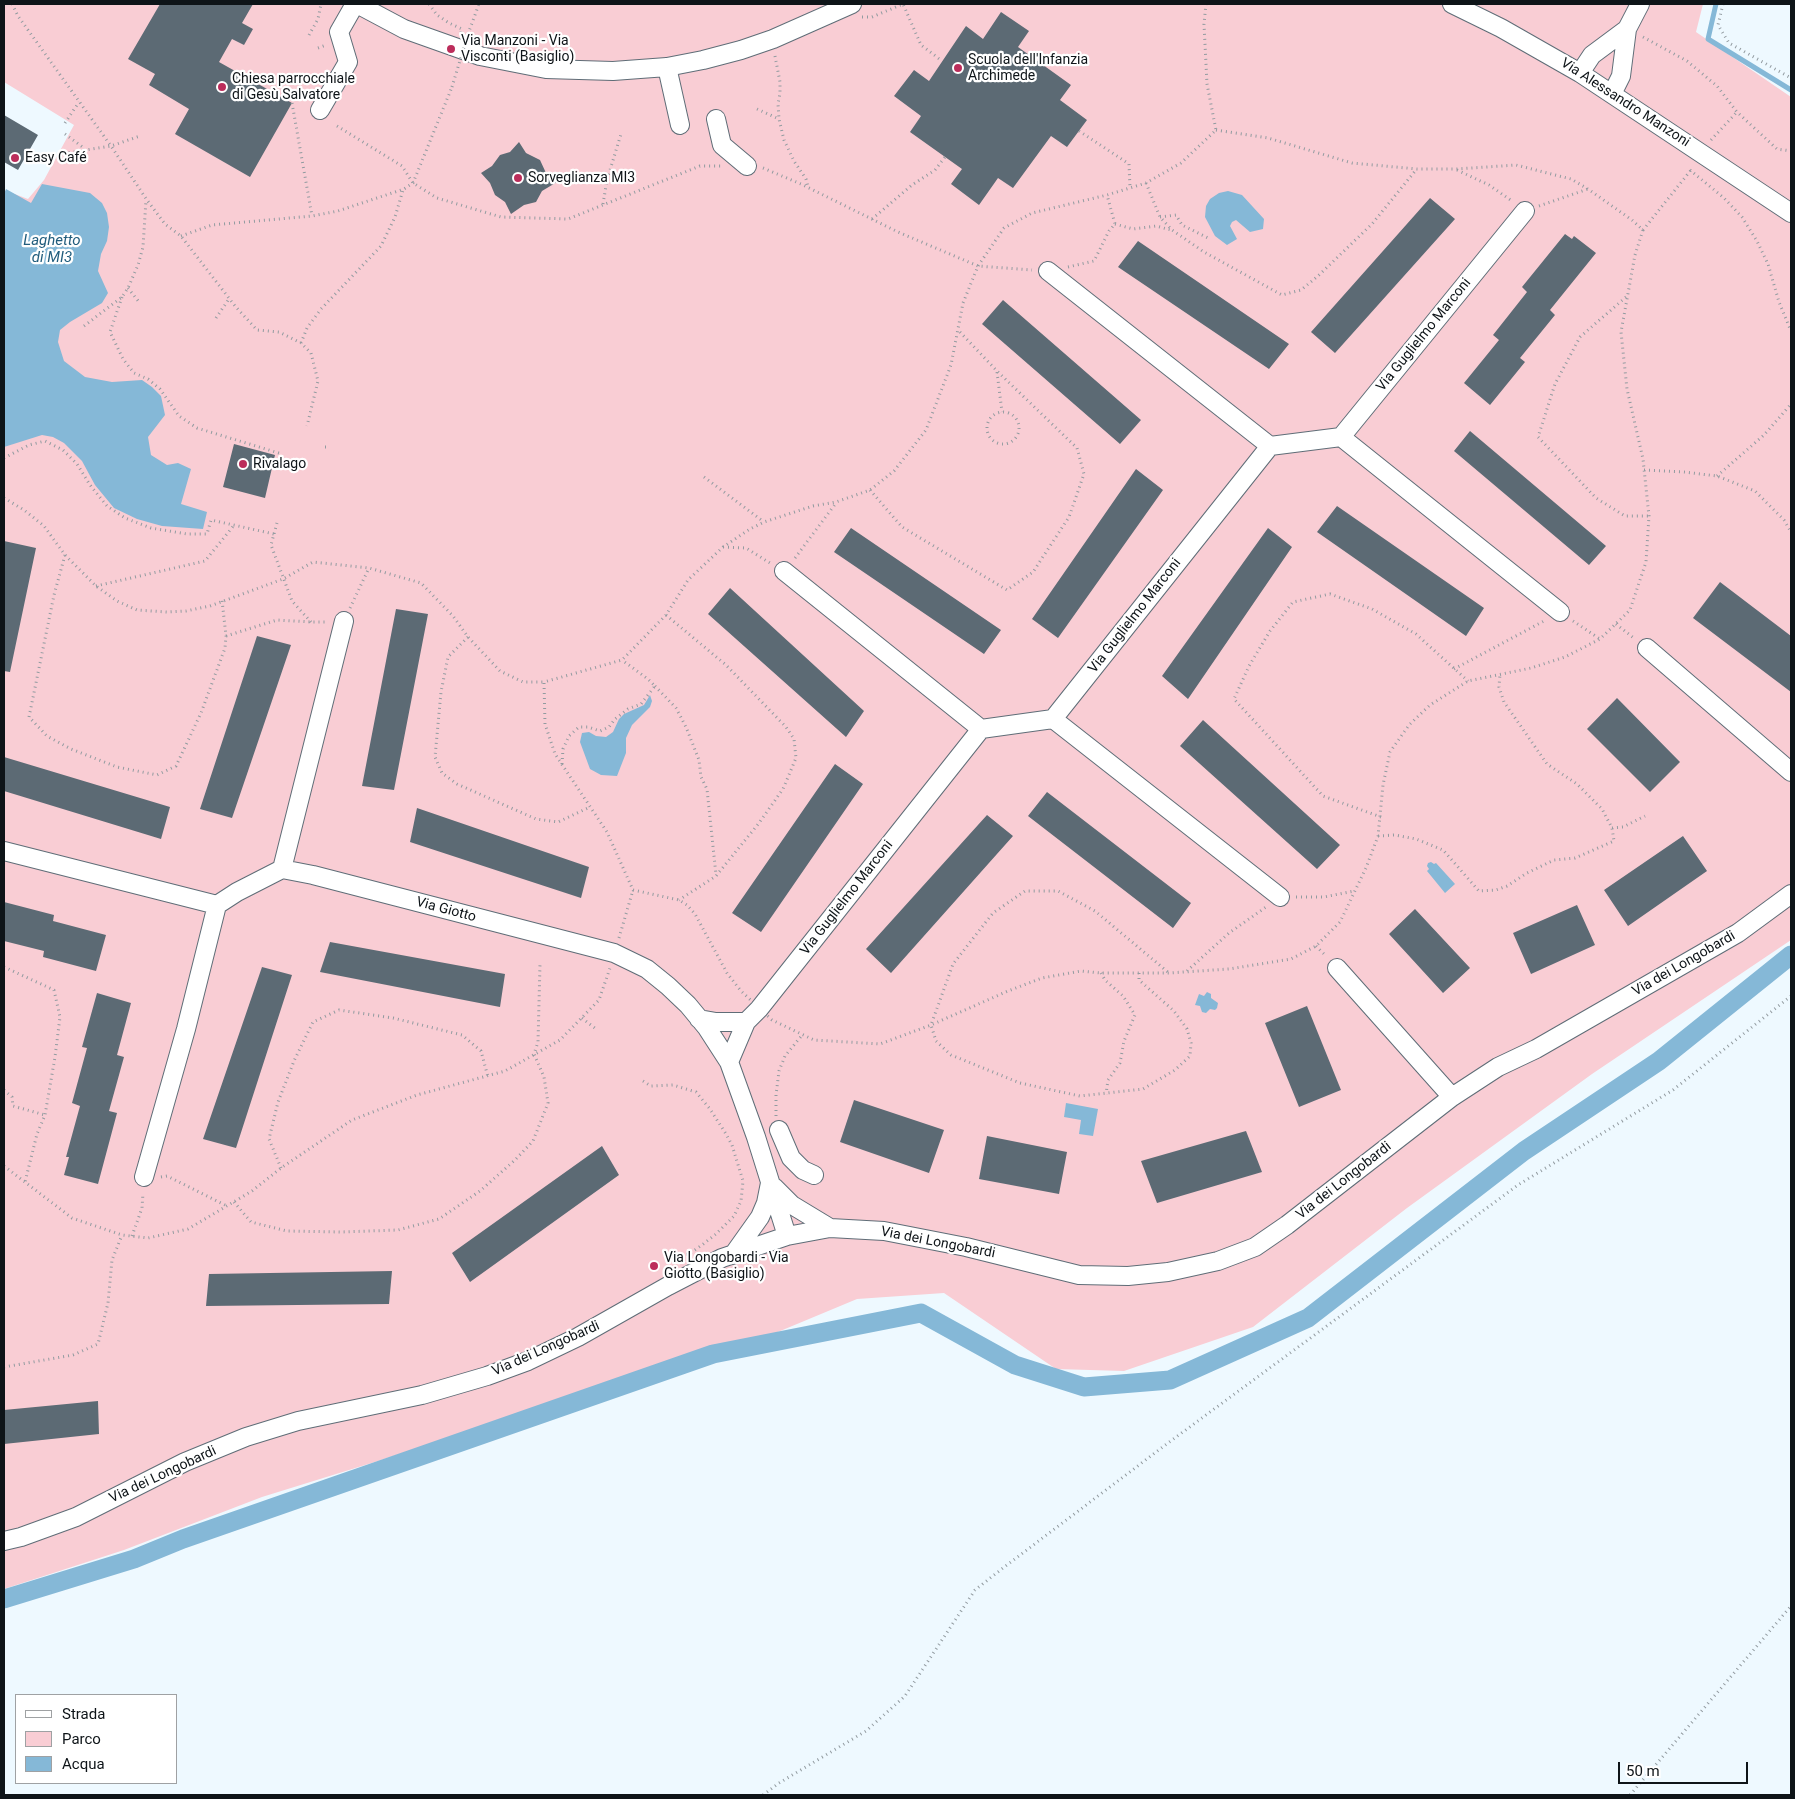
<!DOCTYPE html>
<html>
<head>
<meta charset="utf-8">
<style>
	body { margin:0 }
	#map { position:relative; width:1795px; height:1799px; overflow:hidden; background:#eef9ff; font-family:Roboto,sans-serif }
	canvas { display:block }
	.frame { position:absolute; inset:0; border:5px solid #0e1418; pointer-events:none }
	.legend { position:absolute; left:15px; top:1694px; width:162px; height:90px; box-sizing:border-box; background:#fff; border:1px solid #9fa1a3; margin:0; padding:6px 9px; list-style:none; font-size:15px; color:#0e1418 }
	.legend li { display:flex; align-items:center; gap:10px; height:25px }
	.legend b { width:25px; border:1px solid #9fa1a3 }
	.scale { position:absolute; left:1618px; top:1762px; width:130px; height:22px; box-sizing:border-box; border:2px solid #0e1418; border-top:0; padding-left:6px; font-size:15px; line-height:18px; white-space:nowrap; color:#0e1418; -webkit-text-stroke:4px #fff; paint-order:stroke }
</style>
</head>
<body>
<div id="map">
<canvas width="1795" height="1799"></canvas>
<div class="frame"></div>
<ul class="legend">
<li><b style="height:6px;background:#fff"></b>Strada</li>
<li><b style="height:14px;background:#f9cdd4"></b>Parco</li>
<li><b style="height:14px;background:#85b8d7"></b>Acqua</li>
</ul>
<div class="scale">50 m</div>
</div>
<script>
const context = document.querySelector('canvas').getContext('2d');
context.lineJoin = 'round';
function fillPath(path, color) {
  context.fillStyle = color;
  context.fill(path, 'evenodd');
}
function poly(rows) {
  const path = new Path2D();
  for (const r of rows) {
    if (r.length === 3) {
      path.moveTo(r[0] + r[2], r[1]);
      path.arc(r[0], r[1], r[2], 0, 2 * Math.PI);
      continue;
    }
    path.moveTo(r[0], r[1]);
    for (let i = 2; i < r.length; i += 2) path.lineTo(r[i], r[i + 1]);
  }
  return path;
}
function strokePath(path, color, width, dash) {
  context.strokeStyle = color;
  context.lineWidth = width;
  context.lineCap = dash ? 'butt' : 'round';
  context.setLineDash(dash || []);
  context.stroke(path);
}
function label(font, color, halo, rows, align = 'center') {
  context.font = font + ' Roboto,sans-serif';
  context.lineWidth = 4.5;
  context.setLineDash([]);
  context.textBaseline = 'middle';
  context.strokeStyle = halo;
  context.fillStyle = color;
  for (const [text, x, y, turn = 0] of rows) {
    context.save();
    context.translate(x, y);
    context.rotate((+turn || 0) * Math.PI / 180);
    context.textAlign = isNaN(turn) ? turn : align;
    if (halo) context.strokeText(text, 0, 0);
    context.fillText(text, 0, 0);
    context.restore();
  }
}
fillPath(poly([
	[4,4,1703,4,1696,32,1791,97,1791,940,1592,1074,1407,1208,1253,1327,1124,1371,1056,1369,944,1293,857,1299,761,1339,655,1369,378,1461,262,1497,124,1550,4,1589,4,190,28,199,44,180,74,125,4,82]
]), '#f9cdd4');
fillPath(poly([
	[42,184,90,193,102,203,107,213,109,227,107,241,101,254,98,271,108,293,102,303,70,322,60,330,58,342,64,361,85,377,112,382,142,380,152,387,161,396,165,415,148,437,151,455,167,465,178,463,191,469,181,504,207,512,203,529,162,526,137,519,114,508,95,485,82,461,64,443,53,437,42,435,4,447,4,194,6,189,31,203],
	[1228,191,1242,195,1264,219,1263,229,1250,232,1236,220,1232,222,1230,226,1237,239,1227,245,1215,236,1205,217,1206,206,1210,199,1219,193],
	[650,695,652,701,650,707,632,725,626,738,626,753,617,776,601,775,590,769,580,742,582,733,589,732,596,736,606,737,613,732,619,719,624,714,644,705],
	[1431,862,1434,864,1436,863,1455,884,1445,893,1427,871,1429,869,1427,866,1428,863],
	[1207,992,1211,994,1211,998,1218,1003,1217,1008,1215,1010,1210,1009,1206,1013,1202,1012,1200,1006,1195,1005,1199,994,1204,996],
	[1066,1103,1098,1109,1093,1136,1079,1134,1081,1120,1064,1117]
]), '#85b8d7');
strokePath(poly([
	[1716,4,1708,39,1791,90]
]), '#85b8d7', 5);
strokePath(poly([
	[4,1599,134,1559,183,1539,713,1354,921,1313,1015,1365,1084,1387,1170,1380,1308,1318,1524,1151,1659,1061,1791,955]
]), '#85b8d7', 19);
fillPath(poly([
	[160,4,253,4,242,23,253,29,244,45,232,39,219,62,292,103,250,177,175,134,189,109,149,85,155,74,128,59],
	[1001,12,1029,31,1018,47,1071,85,1060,100,1087,120,1067,147,1051,136,1013,188,998,178,979,205,951,184,962,169,910,132,921,116,894,96,914,70,929,81,966,26,983,39],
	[4,115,38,135,18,170,4,162],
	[519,142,526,153,540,160,546,173,557,182,542,191,536,202,524,205,511,214,505,202,495,195,490,183,481,173,492,166,500,155,510,152],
	[1430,198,1455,219,1335,353,1311,332],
	[1565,234,1572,239,1574,236,1596,253,1550,310,1555,315,1520,358,1525,362,1490,405,1464,383,1499,340,1493,335,1527,292,1522,287],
	[1138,241,1289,344,1269,369,1118,267],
	[1003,300,1141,420,1120,444,982,324],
	[1470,431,1606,546,1589,565,1454,451],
	[234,444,275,455,265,498,223,487],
	[1136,469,1163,490,1058,638,1032,619],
	[1337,506,1484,608,1466,636,1317,532],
	[851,528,1001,630,984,654,834,552],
	[1268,528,1292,547,1188,699,1162,676],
	[4,541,36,548,10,672,4,671],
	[1720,582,1791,636,1791,692,1693,618],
	[730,588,864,711,846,737,708,614],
	[396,609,428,614,394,790,362,786],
	[257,636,291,645,232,818,200,809],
	[1617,698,1680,762,1650,792,1587,729],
	[1203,720,1340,845,1317,869,1180,746],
	[4,757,170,807,161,839,4,791],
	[835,764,863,784,761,932,732,913],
	[1047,792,1191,903,1173,928,1028,816],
	[417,808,589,867,581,898,410,842],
	[987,815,1013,836,891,973,866,949],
	[1683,836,1707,871,1628,926,1604,890],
	[4,902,54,915,53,921,106,935,96,971,43,957,44,951,4,941],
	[1577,905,1595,945,1531,974,1513,933],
	[1415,909,1470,968,1443,993,1389,934],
	[330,942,505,974,500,1007,320,972],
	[262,967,292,975,236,1148,203,1139],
	[97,993,131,1003,117,1055,124,1057,109,1111,117,1113,98,1184,64,1175,69,1157,66,1157,80,1106,72,1103,87,1048,82,1047],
	[1307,1006,1341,1090,1299,1107,1265,1023],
	[854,1100,944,1130,929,1173,840,1142],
	[1246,1131,1262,1172,1157,1203,1141,1161],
	[987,1136,1067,1152,1059,1194,979,1179],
	[602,1146,619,1175,470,1282,452,1253],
	[392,1271,389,1304,206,1306,209,1274],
	[98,1401,99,1434,4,1444,4,1410]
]), '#5c6a74');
const minor = poly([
	[357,4,404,29,480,56,546,69,613,71,667,67,703,60,741,50,773,39,852,4],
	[1452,4,1501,28,1580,73,1791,213],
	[667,67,680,125],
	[1580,73,1592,55,1627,29,1640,4],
	[1612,94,1621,76,1627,29],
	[320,110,348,62,339,32,355,4],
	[716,119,722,145,747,166],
	[1048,271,1270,446],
	[1341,437,1560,612],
	[784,571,981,729],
	[1647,648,1791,772],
	[1053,719,1280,897],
	[4,851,217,905,237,892,282,869,313,875,614,953,647,969,668,986,688,1005,707,1028,729,1062,756,1137,787,1236],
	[282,869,344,621],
	[1337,968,1452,1097],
	[699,1019,716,1022,746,1022],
	[729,1062,746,1022,759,1009,981,729,1053,719,1270,446,1341,437,1525,211],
	[779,1130,791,1158,803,1170,814,1175],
	[144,1177,186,1029,217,905],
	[774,1187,792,1205,830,1228],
	[733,1255,760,1217,766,1203,770,1183],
	[4,1541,21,1537,76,1517,185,1462,246,1437,298,1421,422,1395,487,1376,528,1361,578,1337,668,1286,722,1258,787,1236,830,1228,884,1231,966,1247,1079,1275,1128,1276,1168,1272,1218,1261,1255,1247,1287,1225,1452,1097,1498,1067,1536,1049,1738,933,1791,894]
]);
strokePath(minor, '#5f6d77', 20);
strokePath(poly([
	[12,4,18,16,111,146,147,200,165,224,181,236,235,306,257,330,279,332,301,343,311,353,318,381,307,426],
	[429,4,437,15,449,23,462,29,461,32],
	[1206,4,1204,24,1207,84,1216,130],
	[1723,4,1718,25,1729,43,1791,78],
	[862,17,872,17,903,4,921,45,942,61],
	[468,34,479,4],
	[309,35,318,19,321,4],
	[1643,37,1687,61,1717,86,1737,112,1777,149,1791,151],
	[318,48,326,45],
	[775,56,780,82,780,93,778,104,779,119,784,140,794,161,806,179,808,187],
	[292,103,312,216],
	[757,109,779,119],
	[65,123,79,102],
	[337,126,402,166,413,183,437,198,501,217,568,219,700,166,722,166],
	[1216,130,1268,138,1352,163,1417,169,1456,169,1516,165,1571,179,1588,189,1632,220,1643,230,1635,255,1621,332,1627,389,1643,459,1649,516,1646,562,1630,610,1600,639,1565,657,1531,668,1468,681,1430,705,1409,725,1390,752,1383,785,1378,836,1366,868,1340,922,1316,946,1291,959,1229,969,1169,973,1101,973,1081,971,1042,978,1008,991,931,1025,880,1044,814,1040,772,1020,741,991,727,973,695,914,687,905,679,900,633,890,607,832,555,754,545,724,544,682,622,660,666,615,688,580,723,547,750,529,764,522,813,506,836,502,870,490,894,471,926,430,951,365,963,303,978,266,1004,228,1032,213,1107,195,1146,183,1181,163,1216,130],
	[1079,131,1129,164,1130,188],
	[65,134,84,148],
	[1711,140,1737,112],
	[54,155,111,146,140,136],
	[763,168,801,184,898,232,978,266,1032,270],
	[1457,170,1489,185,1512,201],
	[1690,170,1724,198,1742,217,1757,241,1768,264,1779,302,1791,331],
	[1146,183,1160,217,1172,230,1204,252,1282,295,1301,290,1318,276,1372,224,1416,170],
	[603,204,607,180,621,134],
	[1539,206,1588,189],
	[1160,217,1176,215,1182,225,1210,239],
	[872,219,912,185,935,170,945,157],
	[1115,224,1133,229,1156,226,1171,230],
	[1643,230,1691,170],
	[181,236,212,225,312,216,338,211,404,189,413,183,452,87],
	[1068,267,1094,261,1109,231,1115,224,1107,195],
	[128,288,139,302],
	[122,297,110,332,123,359,134,373,148,379,160,389,179,416,197,428,282,454],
	[1626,297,1580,337,1555,384,1538,437,1596,498,1625,516,1649,516],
	[216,318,229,299],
	[84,326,122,297,128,288,138,265,143,247,146,200],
	[301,343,307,328,321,309,381,246,395,217,403,190],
	[997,372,1002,412],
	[1003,428,16],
	[325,447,328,447],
	[4,458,29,445,45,441,63,450,77,464,90,485,107,506,125,518,151,528,187,534,207,534,211,520,274,534],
	[1644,470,1684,472,1717,476,1755,491,1784,520,1791,532],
	[1717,476,1764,435,1791,404],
	[704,477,764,522],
	[870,490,902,527,1007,590,1033,572,1069,517,1084,474,1077,448,997,371,959,331],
	[4,498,24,510,44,526,65,555,96,586,117,601,137,610,167,612,186,611,210,606,283,579,313,562,369,568,421,583,453,616,468,637,500,671,523,682,544,682],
	[277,523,271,545,292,601,311,622],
	[723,547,746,548,770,563],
	[65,555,54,595,29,717,47,736,71,749,117,767,157,775,176,766,201,713,225,648,226,636,222,600],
	[795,558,836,503],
	[96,586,205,561,235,524],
	[350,608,369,568],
	[666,615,726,665,786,727,794,739,796,758,783,789,759,823,716,876,679,900],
	[1573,621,1600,639],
	[1616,624,1635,639],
	[226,636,277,620,311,622,328,622],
	[468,637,448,657,441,692,435,757,442,773,457,784,536,819,558,822,590,807],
	[1454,669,1544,621],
	[655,686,676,708,686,727,699,760,701,777,707,789,716,875],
	[562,764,563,749,569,736,579,727,588,727,600,731,609,727,615,719,628,709,641,704,655,686,648,679,622,660],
	[1381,817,1323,796,1234,699,1249,666,1270,631,1293,602,1330,594,1372,609,1416,634,1468,681],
	[1612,828,1623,827,1645,816],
	[1378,836,1395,835,1416,839,1443,850,1479,891,1496,890,1507,886,1527,873,1554,860,1575,858,1614,841,1612,828,1602,809,1577,784,1547,764,1504,702,1499,687,1500,674],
	[1296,897,1324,897,1354,891],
	[619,938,633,890],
	[1316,946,1326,956],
	[4,967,54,990,60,1017,55,1057,45,1115,37,1134,25,1182],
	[1187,971,1229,933,1266,907],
	[1101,973,1105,980,1123,996,1135,1015,1124,1041,1120,1063,1108,1080,1106,1094],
	[1139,973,1139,980,1174,1011,1187,1029,1191,1043,1190,1056,1175,1070,1143,1089,1080,1096,1020,1083,951,1055,936,1041,931,1025,953,964,993,913,1025,891,1058,891,1095,911,1169,973],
	[582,1018,596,1029],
	[643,1081,651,1086,673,1085,696,1092,710,1109,726,1134,732,1145,743,1181,741,1201,734,1216,716,1234,702,1245,689,1254,681,1255],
	[4,1090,12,1097,13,1106,45,1115],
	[776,1116,776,1095,779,1071,785,1056,803,1034],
	[4,1166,72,1218,122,1235,148,1238,188,1229,252,1191,281,1168,352,1120,417,1095,505,1071,560,1040,599,1000,610,968],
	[281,1168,269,1139,278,1102,294,1061,313,1022,339,1010,393,1018,462,1035,481,1051,488,1077],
	[161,1177,167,1176,227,1206],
	[234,1202,251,1222,287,1231,341,1232,398,1230,439,1219,480,1191,515,1160,533,1141,548,1103,544,1077,534,1054,538,1042,540,964],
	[132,1236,142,1208,143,1193],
	[4,1367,73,1355,98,1344,108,1303,112,1260,122,1235],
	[763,1795,779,1783,866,1731,905,1696,975,1590,1003,1568,1168,1443,1518,1185,1673,1090,1791,996],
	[1630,1795,1791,1606]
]), '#929ba0', 3, [1, 4]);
strokePath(minor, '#fff', 18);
strokePath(poly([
	[452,87,468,34]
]), '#929ba0', 3, [1, 4]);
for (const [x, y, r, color] of [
	[451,49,5,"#bc2d5b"],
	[958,68,5,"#bc2d5b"],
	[222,87,5,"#bc2d5b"],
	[15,158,5,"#bc2d5b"],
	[518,178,5,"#bc2d5b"],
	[243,464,5,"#bc2d5b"],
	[654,1266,5,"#bc2d5b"]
]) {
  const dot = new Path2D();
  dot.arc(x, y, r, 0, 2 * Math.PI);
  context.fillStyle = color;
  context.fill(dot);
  strokePath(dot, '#fff', 2);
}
label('14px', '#0e1418', '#fff', [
	["Via Manzoni - Via",461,41],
	["Visconti (Basiglio)",461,57],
	["Scuola dell'Infanzia",968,60],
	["Archimede",968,76],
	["Chiesa parrocchiale",232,79],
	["di Gesù Salvatore",232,95],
	["Easy Café",25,158],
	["Sorveglianza MI3",528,178],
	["Rivalago",253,464],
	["Via Longobardi - Via",664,1258],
	["Giotto (Basiglio)",664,1274]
], 'left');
label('14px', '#0e1418', '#fff', [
	["Via Alessandro Manzoni",1625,103,33],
	["Via Guglielmo Marconi",1424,335,-51],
	["Via Guglielmo Marconi",1135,616,-52],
	["Via Guglielmo Marconi",847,898,-52],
	["Via Giotto",446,910,15],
	["Via dei Longobardi",1684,964,-30],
	["Via dei Longobardi",1344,1181,-38],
	["Via dei Longobardi",938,1243,11],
	["Via dei Longobardi",546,1349,-24],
	["Via dei Longobardi",163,1475,-25]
]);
label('italic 15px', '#215d7d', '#fff', [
	["Laghetto",52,241],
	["di MI3",52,258]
]);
</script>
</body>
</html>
